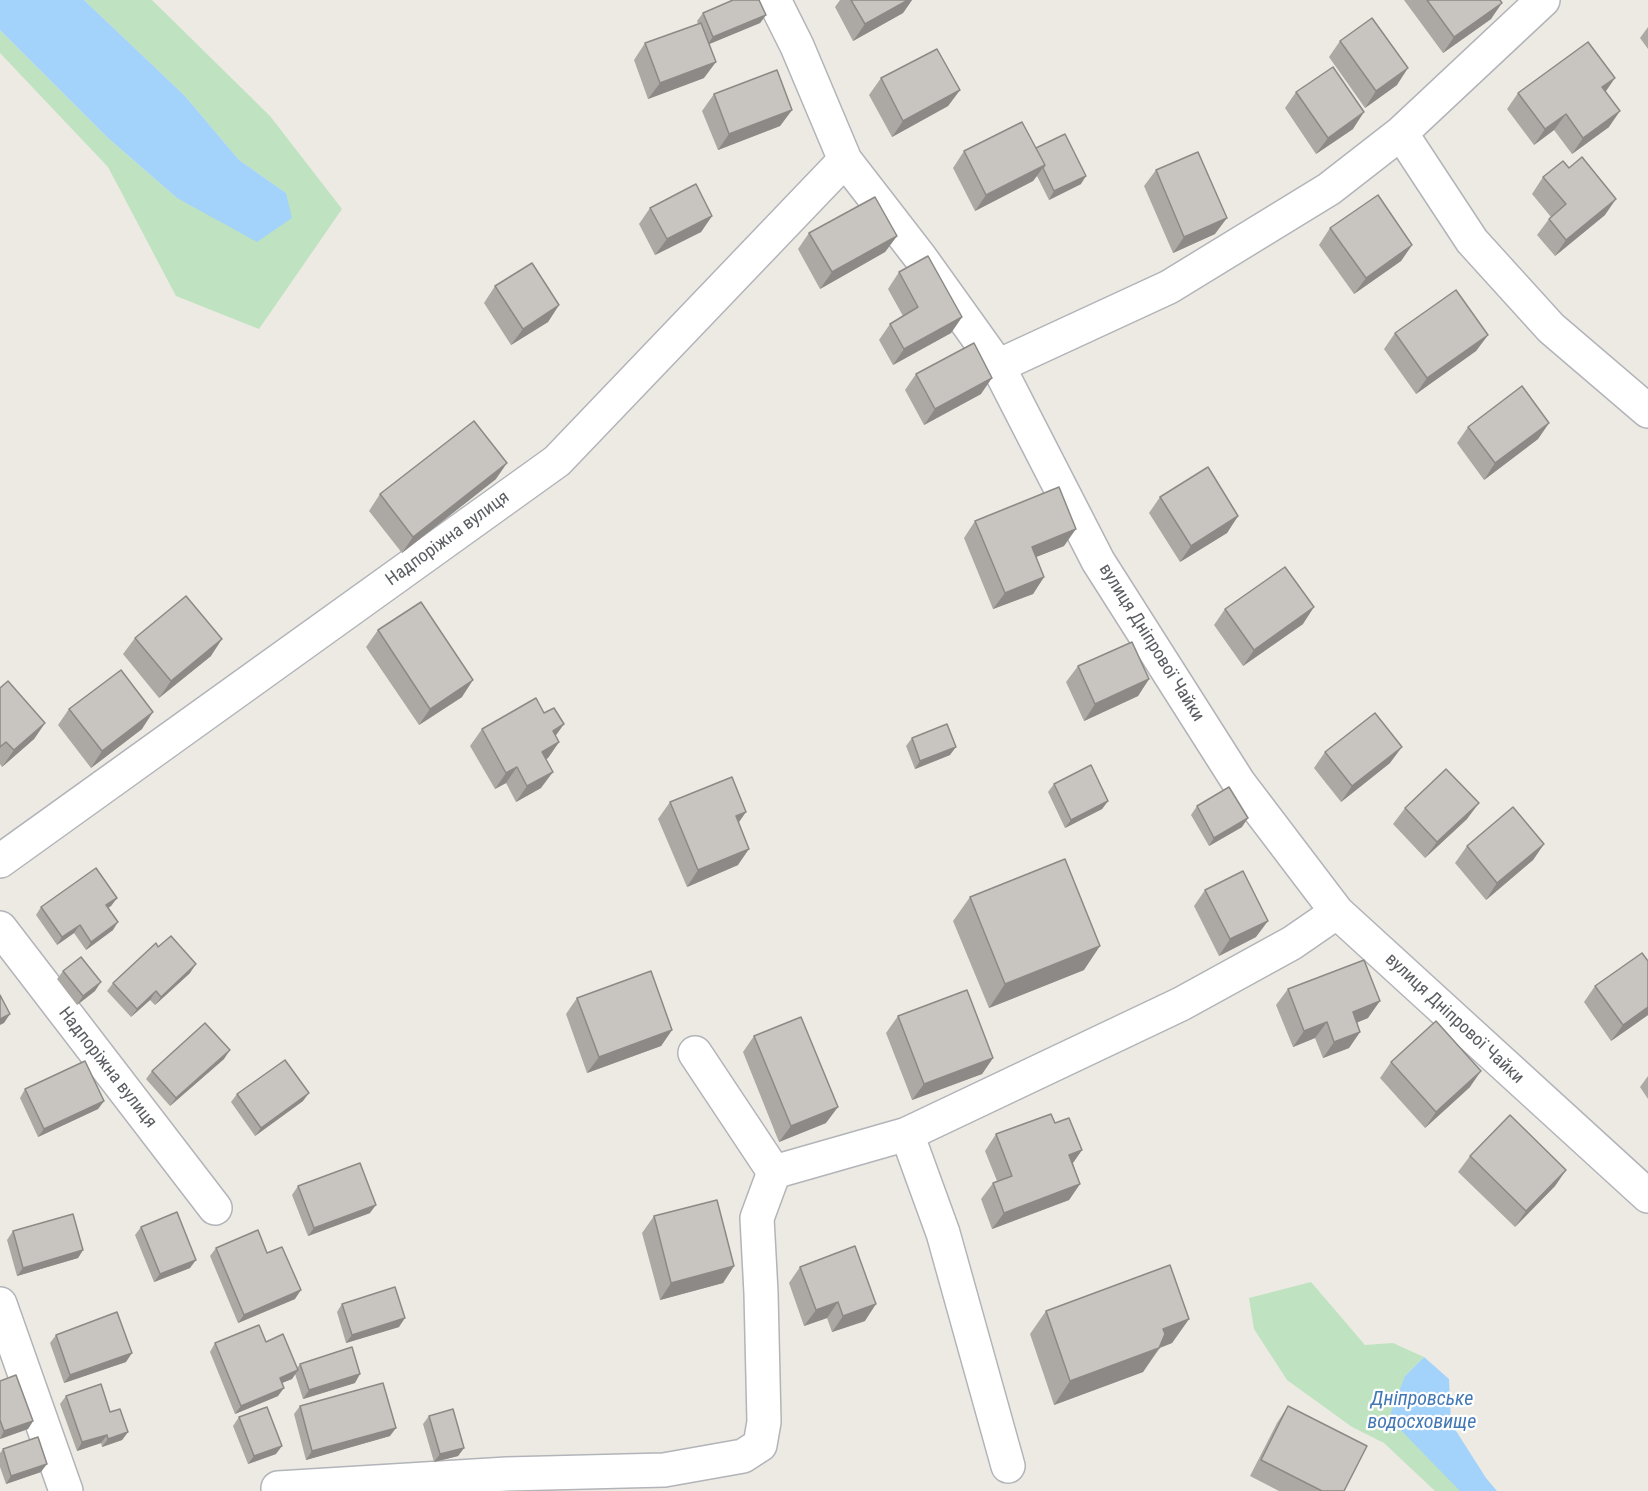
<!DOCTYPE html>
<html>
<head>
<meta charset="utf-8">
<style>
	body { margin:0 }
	canvas { display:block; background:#eceae2 }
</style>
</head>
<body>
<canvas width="1648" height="1491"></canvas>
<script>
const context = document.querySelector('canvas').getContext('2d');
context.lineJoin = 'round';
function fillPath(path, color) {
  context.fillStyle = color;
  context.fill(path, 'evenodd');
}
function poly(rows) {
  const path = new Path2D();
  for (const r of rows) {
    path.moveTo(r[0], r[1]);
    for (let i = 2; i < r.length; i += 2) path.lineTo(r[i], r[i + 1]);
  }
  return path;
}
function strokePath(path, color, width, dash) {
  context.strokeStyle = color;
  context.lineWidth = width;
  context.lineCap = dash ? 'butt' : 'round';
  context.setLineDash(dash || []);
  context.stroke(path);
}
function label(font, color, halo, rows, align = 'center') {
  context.font = font + ' "Roboto Condensed",sans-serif';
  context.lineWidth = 4.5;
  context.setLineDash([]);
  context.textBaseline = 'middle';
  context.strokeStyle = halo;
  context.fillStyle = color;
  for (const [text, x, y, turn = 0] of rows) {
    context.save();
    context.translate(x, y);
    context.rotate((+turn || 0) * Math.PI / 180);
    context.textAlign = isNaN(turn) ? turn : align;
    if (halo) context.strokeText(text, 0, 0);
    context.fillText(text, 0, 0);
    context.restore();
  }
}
fillPath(poly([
	[84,0,152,0,270,116,342,209,259,329,176,296,108,167,0,53,0,30,108,138,177,198,286,193,239,160,185,96],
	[1311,1282,1365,1345,1393,1343,1424,1357,1405,1376,1462,1491,1435,1491,1384,1443,1352,1427,1287,1380,1254,1329,1249,1298]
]), '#bfe3c0');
fillPath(poly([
	[0,0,84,0,185,96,239,160,286,193,292,218,257,242,177,198,108,138,0,30],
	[1424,1357,1449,1379,1451,1423,1486,1478,1497,1491,1460,1491,1389,1418,1405,1376]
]), '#a3d2fb');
const minor = poly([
	[774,0,797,46,845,160,920,257,998,366,1098,561,1239,783,1337,912,1648,1196],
	[1401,133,1472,241,1551,328,1648,411],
	[998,366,1169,287,1329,189,1401,133,1543,0],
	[0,861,557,461,845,160],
	[0,928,215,1208],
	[695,1053,774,1172],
	[907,1134,943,1233,1008,1466],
	[0,1304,66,1491],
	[278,1488,507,1474,664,1470,743,1456,760,1445,764,1422,761,1293,757,1218,774,1172,907,1134,1181,1004,1292,943,1337,912]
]);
strokePath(minor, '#b2b4b9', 36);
strokePath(minor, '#fff', 33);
fillPath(poly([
	[840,0,912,0,903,13,853,41,835,7],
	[1404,0,1500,0,1491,19,1443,53],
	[703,13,766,15,760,23,709,44,704,78,648,99,634,60,645,43,698,24,697,21],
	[1648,27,1648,49,1640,38],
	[1340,41,1397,85,1365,108,1329,57],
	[881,78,960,90,948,106,892,137,869,95],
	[1606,91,1609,127,1572,154,1554,130,1534,145,1507,109,1518,93],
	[1296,92,1353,129,1316,154,1285,108],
	[714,94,792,110,780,126,718,150,702,111],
	[1036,147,1081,184,1049,200,1037,176,1033,181,975,211,953,168,964,151],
	[1156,170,1215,234,1173,253,1144,186],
	[1543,177,1605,215,1555,256,1537,235,1549,219,1551,217,1532,194],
	[650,208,712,216,701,232,655,255,639,224],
	[1330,228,1412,245,1401,261,1354,294,1319,245],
	[809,233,897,236,885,252,820,289,798,249],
	[899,272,962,317,951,333,893,365,879,340,890,324,903,316,888,289],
	[495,286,559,305,548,322,511,345,484,303],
	[1395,333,1488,335,1476,351,1416,394,1384,349],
	[916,374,981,394,924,425,905,390],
	[1549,423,1538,439,1484,480,1457,443,1468,427],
	[496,479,402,553,369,511,380,494],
	[1160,497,1238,516,1227,533,1180,562,1149,513],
	[975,521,1064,546,1036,557,1044,577,1033,594,993,609,964,538],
	[1225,609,1303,624,1243,666,1214,625],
	[378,630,462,697,419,725,366,647],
	[135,638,211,656,159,698,123,654],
	[1078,666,1149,679,1138,696,1084,721,1066,682],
	[0,688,45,723,34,739,2,767,0,764],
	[69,709,142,729,91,768,58,725],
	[482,729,556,736,559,742,548,758,546,759,541,788,516,802,506,783,495,789,470,746],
	[912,738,950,755,915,769,906,746],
	[1325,752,1390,763,1341,802,1314,768],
	[1054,784,1108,801,1102,809,1065,828,1048,792],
	[670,802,739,823,738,865,687,887,658,819],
	[1197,806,1242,827,1209,846,1191,815],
	[1405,808,1467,819,1425,858,1393,824],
	[1544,844,1533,860,1486,900,1455,863,1467,846],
	[1205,890,1256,937,1219,956,1194,906],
	[970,897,1084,970,989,1008,953,921],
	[117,898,111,906,108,908,113,930,86,950,74,933,57,945,36,915,41,907],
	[158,947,190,973,155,1005,150,1000,131,1017,107,991,113,983],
	[1648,961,1648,1015,1611,1041,1584,1002,1595,986],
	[63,971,95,991,77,1005,57,979],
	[1288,989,1368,1018,1357,1022,1360,1032,1349,1048,1323,1058,1315,1038,1293,1047,1276,1005],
	[577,998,672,1030,661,1046,587,1073,566,1014],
	[898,1016,993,1058,982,1074,912,1100,886,1033],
	[754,1036,826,1123,779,1142,743,1052],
	[224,1059,170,1106,146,1079,152,1071],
	[1391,1062,1470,1087,1425,1128,1380,1078],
	[1648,1076,1648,1099,1640,1087],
	[25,1089,104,1101,98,1109,38,1137,20,1098],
	[237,1094,303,1101,255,1136,231,1102],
	[1055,1123,1082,1150,1073,1163,1080,1184,1069,1200,992,1229,981,1199,993,1183,997,1181,985,1151,996,1134],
	[1470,1156,1566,1170,1555,1186,1515,1227,1458,1172],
	[298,1186,370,1213,308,1236,292,1195],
	[654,1216,734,1266,723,1283,660,1300,642,1233],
	[141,1227,190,1268,154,1282,135,1235],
	[13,1231,83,1250,78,1258,17,1276,7,1240],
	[216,1248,267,1253,295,1299,238,1323,210,1256],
	[800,1267,865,1321,832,1332,827,1318,804,1326,789,1283],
	[342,1304,399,1327,346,1343,337,1312],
	[1046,1311,1189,1319,1172,1343,1160,1348,1143,1372,1054,1405,1030,1334],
	[56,1335,126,1362,64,1383,50,1343],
	[266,1342,297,1368,300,1364,355,1383,303,1399,295,1374,292,1379,282,1383,278,1396,235,1414,210,1352,215,1343],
	[0,1381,33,1421,28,1429,0,1439],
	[66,1396,110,1412,128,1432,122,1440,102,1447,101,1443,77,1451,60,1404],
	[300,1406,390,1436,306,1460,294,1414],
	[1288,1406,1344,1491,1279,1491,1250,1476,1277,1423],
	[429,1416,464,1448,458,1456,434,1462,423,1424],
	[239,1417,276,1454,248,1464,233,1426],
	[3,1449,41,1472,6,1484,0,1467,0,1453]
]), '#aca9a4');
fillPath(poly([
	[908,0,912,0,903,13,853,41,865,24],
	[1502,3,1491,19,1443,53,1454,37],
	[766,15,760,23,707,45,713,37],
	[716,62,704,78,648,99,660,83],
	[1408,68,1397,85,1365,108,1376,91],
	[1615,78,1604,94,1602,87],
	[960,90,948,106,892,137,903,121],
	[792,110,780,126,718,150,729,134],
	[1620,111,1609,127,1572,154,1583,138],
	[1364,112,1353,129,1316,154,1328,138],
	[1566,114,1554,130,1534,145,1545,129],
	[1045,165,1033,181,975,211,986,195],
	[1086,176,1081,184,1049,200,1054,191],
	[1616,199,1605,215,1555,256,1566,240],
	[712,216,701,232,655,255,667,239],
	[1227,218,1215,234,1173,253,1184,237],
	[897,236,885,252,820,289,832,272],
	[1412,245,1401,261,1354,294,1366,278],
	[559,305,548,322,511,345,523,329],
	[962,317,951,333,893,365,904,349],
	[1488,335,1476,351,1416,394,1427,378],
	[992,378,981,394,924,425,935,409],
	[1549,423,1538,439,1484,480,1495,463],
	[507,463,496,479,402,553,413,537],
	[1238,516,1227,533,1180,562,1191,546],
	[1076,529,1064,546,1021,563,1032,547],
	[1044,577,1033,594,993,609,1005,593],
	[1314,607,1303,624,1243,666,1254,650],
	[222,639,211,656,159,698,171,681],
	[1149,679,1138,696,1084,721,1095,704],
	[473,680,462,697,419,725,430,709],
	[153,712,142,729,91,768,102,751],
	[45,723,34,739,2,767,14,750],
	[564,724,552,741,553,731],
	[559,742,548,758,530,768,542,752],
	[956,747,950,755,915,769,920,761],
	[1402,747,1390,763,1341,802,1352,786],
	[517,767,506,783,495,789,506,773],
	[553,772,541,788,516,802,527,786],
	[1108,801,1102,809,1065,828,1071,820],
	[1479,803,1467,819,1425,858,1437,842],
	[746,812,735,828,736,816],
	[1248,818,1242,827,1209,846,1214,838],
	[1544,844,1533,860,1486,900,1497,883],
	[749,849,738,865,687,887,698,870],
	[117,898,111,906,101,913,106,905],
	[1268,921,1256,937,1219,956,1230,939],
	[118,922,113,930,86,950,91,942],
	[80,925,74,933,57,945,62,937],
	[1100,946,1084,970,989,1008,1005,984],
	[196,964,190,973,155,1005,161,997],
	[101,982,95,991,77,1005,83,996],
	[156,991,150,1000,131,1017,137,1009],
	[1380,1001,1368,1018,1342,1029,1353,1012],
	[1648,1007,1648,1015,1611,1041,1623,1025],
	[10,1014,4,1023,0,1025,0,1019],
	[1327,1022,1315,1038,1293,1047,1304,1031],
	[672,1030,661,1046,587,1073,599,1057],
	[1360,1032,1349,1048,1323,1058,1334,1042],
	[230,1050,224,1059,170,1106,176,1098],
	[993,1058,982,1074,912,1100,924,1084],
	[1481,1071,1470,1087,1425,1128,1436,1112],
	[309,1093,303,1101,255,1136,261,1128],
	[104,1101,98,1109,38,1137,44,1129],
	[838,1107,826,1123,779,1142,791,1126],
	[1082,1150,1070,1167,1069,1155],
	[1566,1170,1555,1186,1515,1227,1526,1211],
	[1080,1184,1069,1200,992,1229,1004,1213],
	[376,1205,370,1213,308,1236,314,1228],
	[83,1250,78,1258,17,1276,23,1268],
	[196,1260,190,1268,154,1282,160,1274],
	[734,1266,723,1283,660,1300,671,1283],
	[301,1290,295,1299,238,1323,244,1315],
	[838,1302,827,1318,804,1326,816,1310],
	[876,1304,865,1321,832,1332,843,1316],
	[405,1318,399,1327,346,1343,352,1335],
	[1189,1319,1172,1343,1146,1353,1163,1329],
	[1159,1348,1143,1372,1054,1405,1070,1381],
	[132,1353,126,1362,64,1383,70,1375],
	[298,1370,292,1379,274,1386,280,1378],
	[360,1374,355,1383,303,1399,309,1390],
	[284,1388,278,1396,235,1414,241,1406],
	[33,1421,28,1429,0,1439,4,1431],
	[396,1428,390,1436,306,1460,312,1451],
	[128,1432,122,1440,102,1447,108,1439],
	[107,1435,101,1443,77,1451,82,1442],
	[282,1446,276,1454,248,1464,254,1456],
	[464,1448,458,1456,434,1462,440,1454],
	[47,1464,41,1472,6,1484,11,1476]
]), '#8c8986');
const building = poly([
	[733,0,759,0,766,15,713,37,703,13,733,0],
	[851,0,908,0,865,24,851,0],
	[1427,0,1500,0,1502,3,1454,37,1427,0],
	[1372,18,1408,68,1376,91,1340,41,1372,18],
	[701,23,716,62,660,83,645,43,701,23],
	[1588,42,1615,78,1602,87,1620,111,1583,138,1566,114,1545,129,1518,93,1588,42],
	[937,49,960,90,903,121,881,78,937,49],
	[1333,67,1364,112,1328,138,1296,92,1333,67],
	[777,70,792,110,729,134,714,94,777,70],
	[1022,122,1045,165,986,195,964,151,1022,122],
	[1065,134,1086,176,1054,191,1043,168,1045,165,1036,148,1065,134],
	[1198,152,1227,218,1184,237,1156,170,1198,152],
	[1582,157,1616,199,1566,240,1549,219,1566,204,1543,177,1563,161,1569,168,1582,157],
	[696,184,712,216,667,239,650,208,696,184],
	[1378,195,1412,245,1366,278,1330,228,1378,195],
	[875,197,897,236,832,272,809,233,875,197],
	[928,256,962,317,904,349,890,324,918,307,899,272,928,256],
	[532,263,559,305,523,329,495,286,532,263],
	[1456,290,1488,335,1427,378,1395,333,1456,290],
	[974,343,992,378,935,409,916,374,974,343],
	[1522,386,1549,423,1495,463,1468,427,1522,386],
	[474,421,507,463,413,537,380,494,474,421],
	[1208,467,1238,516,1191,546,1160,497,1208,467],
	[1059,487,1076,529,1032,547,1044,577,1005,593,975,521,1059,487],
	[1285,567,1314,607,1254,650,1225,609,1285,567],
	[186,596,222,639,171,681,135,638,186,596],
	[421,602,473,680,430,709,378,630,421,602],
	[1132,642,1149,679,1095,704,1078,666,1132,642],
	[121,670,153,712,102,751,69,709,121,670],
	[8,681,45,723,14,750,6,742,0,747,0,688,8,681],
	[536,698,544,713,554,708,564,724,553,731,559,742,542,752,553,772,527,786,517,767,506,773,482,729,536,698],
	[1375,713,1402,747,1352,786,1325,752,1375,713],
	[947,724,956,747,920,761,912,738,947,724],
	[1091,765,1108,801,1071,820,1054,784,1091,765],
	[1446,769,1479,803,1437,842,1405,808,1446,769],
	[732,777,746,812,736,816,749,849,698,870,670,802,732,777],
	[1229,787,1248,818,1214,838,1197,806,1229,787],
	[1513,807,1544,844,1497,883,1467,846,1513,807],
	[1065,859,1100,946,1005,984,970,897,1065,859],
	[96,868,117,898,106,905,118,922,91,942,80,925,62,937,41,907,96,868],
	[1243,871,1268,921,1230,939,1205,890,1243,871],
	[171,936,196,964,161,997,156,991,137,1009,113,983,156,943,158,947,171,936],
	[1642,953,1648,961,1648,1007,1623,1025,1595,986,1642,953],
	[81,957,101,982,83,996,63,971,81,957],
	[1364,960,1380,1001,1353,1012,1360,1032,1334,1042,1327,1022,1304,1031,1288,989,1364,960],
	[651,971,672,1030,599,1057,577,998,651,971],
	[967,990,993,1058,924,1084,898,1016,967,990],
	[0,995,10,1014,0,1019,0,995],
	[801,1017,838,1107,791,1126,754,1036,801,1017],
	[1436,1021,1481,1071,1436,1112,1391,1062,1436,1021],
	[205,1023,230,1050,176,1098,152,1071,205,1023],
	[285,1060,309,1093,261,1128,237,1094,285,1060],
	[85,1061,104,1101,44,1129,25,1089,85,1061],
	[1051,1114,1055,1123,1069,1118,1082,1150,1069,1155,1080,1184,1004,1213,993,1183,1012,1176,996,1134,1051,1114],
	[1510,1115,1566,1170,1526,1211,1470,1156,1510,1115],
	[360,1163,376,1205,314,1228,298,1186,360,1163],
	[717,1200,734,1266,671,1283,654,1216,717,1200],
	[177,1212,196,1260,160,1274,141,1227,177,1212],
	[73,1214,83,1250,23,1268,13,1231,73,1214],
	[258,1230,267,1253,282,1247,301,1290,244,1315,216,1248,258,1230],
	[855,1246,876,1304,843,1316,838,1302,816,1310,800,1267,855,1246],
	[1170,1265,1189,1319,1163,1329,1165,1334,1159,1348,1070,1381,1046,1311,1170,1265],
	[395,1287,405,1318,352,1335,342,1304,395,1287],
	[117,1312,132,1353,70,1375,56,1335,117,1312],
	[259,1325,266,1342,283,1334,298,1370,280,1378,284,1388,241,1406,215,1343,259,1325],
	[352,1347,360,1374,309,1390,300,1364,352,1347],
	[16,1375,33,1421,4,1431,0,1420,0,1381,16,1375],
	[383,1383,396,1428,312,1451,300,1406,383,1383],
	[101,1384,110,1412,120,1409,128,1432,108,1439,107,1435,82,1442,66,1396,101,1384],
	[1288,1406,1367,1446,1344,1491,1322,1491,1261,1460,1288,1406],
	[267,1407,282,1446,254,1456,239,1417,267,1407],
	[453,1409,464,1448,440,1454,429,1416,453,1409],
	[38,1437,47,1464,11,1476,3,1449,38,1437]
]);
fillPath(building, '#c8c4bf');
strokePath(building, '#8c8986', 1.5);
label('18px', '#5a5d62', '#fff', [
	["Надпоріжна вулиця",448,539,-36],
	["вулиця Дніпрової Чайки",1151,643,58],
	["вулиця Дніпрової Чайки",1454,1019,43],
	["Надпоріжна вулиця",107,1068,52]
]);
label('italic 20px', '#4378b5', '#fff', [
	["Дніпровське",1422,1400],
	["водосховище",1422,1423]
]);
</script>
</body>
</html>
